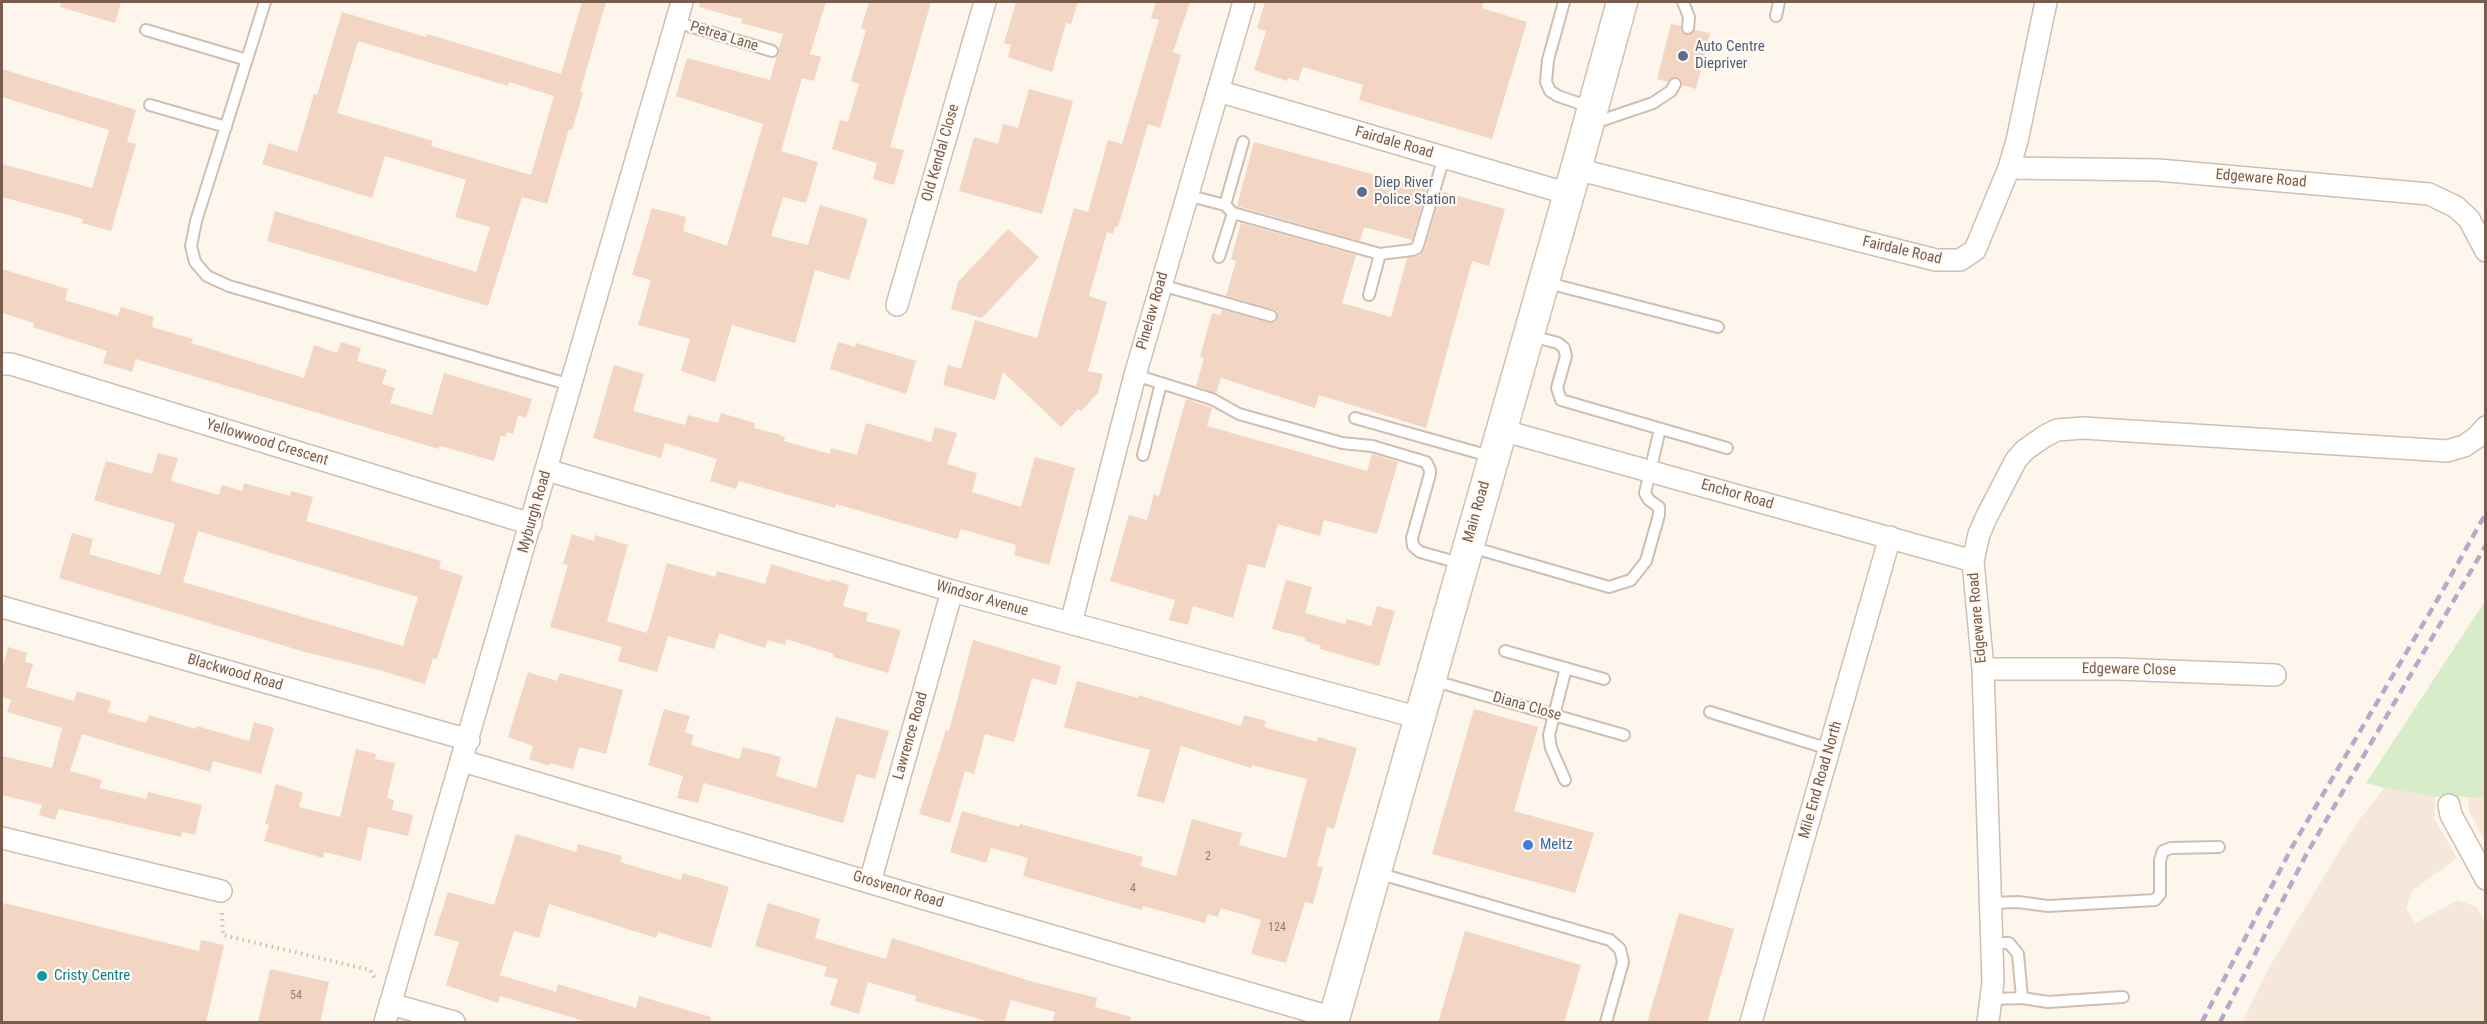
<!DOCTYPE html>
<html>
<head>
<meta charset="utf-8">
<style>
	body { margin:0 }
	#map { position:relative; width:2487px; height:1024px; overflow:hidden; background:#fdf6ec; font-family:"Roboto Condensed",sans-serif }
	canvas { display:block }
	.frame { position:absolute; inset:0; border:3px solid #7a5c4d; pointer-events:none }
</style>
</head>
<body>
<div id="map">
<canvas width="2487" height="1024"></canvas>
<div class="frame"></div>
</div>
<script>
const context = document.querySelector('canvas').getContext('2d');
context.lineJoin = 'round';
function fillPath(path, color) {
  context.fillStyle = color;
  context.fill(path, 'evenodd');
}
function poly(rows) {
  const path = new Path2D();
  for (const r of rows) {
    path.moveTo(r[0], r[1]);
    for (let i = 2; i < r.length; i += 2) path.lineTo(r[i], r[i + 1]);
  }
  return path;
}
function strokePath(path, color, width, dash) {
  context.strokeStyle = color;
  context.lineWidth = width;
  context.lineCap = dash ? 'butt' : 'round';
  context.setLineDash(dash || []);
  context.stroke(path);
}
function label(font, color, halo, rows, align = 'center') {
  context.font = font + ' "Roboto Condensed",sans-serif';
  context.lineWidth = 4.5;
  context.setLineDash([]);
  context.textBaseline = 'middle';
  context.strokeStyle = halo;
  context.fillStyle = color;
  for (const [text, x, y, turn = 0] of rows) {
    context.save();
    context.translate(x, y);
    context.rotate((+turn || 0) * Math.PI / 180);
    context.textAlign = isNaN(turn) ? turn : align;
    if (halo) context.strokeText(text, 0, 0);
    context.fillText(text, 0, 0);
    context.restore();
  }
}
fillPath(poly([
	[2384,788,2435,797,2434,819,2457,858,2413,890,2406,908,2415,923,2458,900,2477,907,2485,922,2485,1022,2242,1022,2271,964,2356,824],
	[2468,797,2485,797,2485,842,2469,811]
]), '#f5e8da');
fillPath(poly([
	[2485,601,2485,797,2435,797,2384,788,2366,783]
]), '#d8ecc9');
fillPath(poly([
	[61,2,121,2,115,23,60,7],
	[582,2,606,2,580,92,583,93,572,130,569,129,547,204,522,197,488,306,267,241,275,211,476,272,490,227,455,217,466,180,385,156,372,198,262,164,269,143,297,152,314,94,317,95,342,12,426,37,427,34,561,74],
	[358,41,508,86,509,82,554,96,531,175,431,146,433,141,337,113],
	[700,2,826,2,810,54,821,57,814,81,802,78,781,151,818,162,806,203,783,197,771,236,808,245,820,205,868,219,849,280,815,270,795,343,732,325,715,382,681,371,690,339,638,325,651,280,632,275,652,208,686,217,683,231,727,246,763,124,676,96,687,58,770,80,783,34,741,23,742,19,699,7],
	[869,2,931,2,890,147,904,150,894,185,873,179,877,163,832,149,840,120,848,122,859,84,851,81,866,30,861,28],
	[1016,2,1078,2,1071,24,1066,23,1052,72,1008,57,1011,45,1004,43],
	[1156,2,1190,2,1173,52,1181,55,1160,128,1148,124,1118,227,1115,227,1113,234,1107,232,1089,296,1107,302,1088,371,1103,374,1098,393,1081,411,1078,409,1061,427,1003,372,995,400,943,385,948,365,961,369,975,320,1037,338,1074,208,1088,212,1108,140,1122,144,1159,20,1151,18],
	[1265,2,1484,2,1482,8,1527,22,1492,139,1359,100,1363,85,1303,67,1298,81,1288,78,1287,81,1254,70,1266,31,1257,28],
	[1671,24,1681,26,1682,32,1687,35,1692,34,1695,30,1710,33,1696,89,1682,85,1681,80,1676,77,1668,82,1657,79],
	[2,69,136,110,127,142,136,144,111,231,82,223,83,219,2,197,2,164,92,188,109,130,2,97],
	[1029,89,1073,101,1042,214,959,191,974,137,998,144,1003,124,1018,128],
	[1254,142,1427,189,1412,240,1364,227,1360,241,1237,206],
	[1444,192,1505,209,1489,266,1472,261,1426,428,1319,395,1315,408,1221,378,1216,393,1196,386,1204,358,1200,357,1212,313,1220,315,1222,310,1270,323,1276,322,1278,317,1277,311,1273,309,1226,296,1236,261,1231,259,1241,223,1356,255,1342,303,1391,317,1407,258,1420,255,1424,251,1441,193],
	[1008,229,1039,257,982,318,951,309,958,282],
	[2,269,68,289,65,300,118,316,121,307,154,317,152,327,193,339,191,343,304,378,314,345,337,353,341,342,361,348,357,361,387,370,382,384,395,388,390,403,432,415,444,373,532,399,526,418,518,415,513,434,507,432,506,437,501,436,494,461,440,446,439,449,136,359,132,372,103,363,107,351,33,327,34,323,2,313],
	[838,342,855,347,856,343,916,361,906,394,830,369],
	[614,365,644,374,633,411,685,425,688,415,718,423,721,413,755,423,754,428,778,434,785,438,784,441,830,454,831,448,857,455,866,423,931,442,935,427,957,433,947,464,977,473,972,492,1021,507,1035,457,1075,468,1049,565,1014,555,1016,545,961,529,957,539,836,504,835,508,739,481,736,489,710,481,717,459,665,443,661,458,593,438],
	[1186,399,1212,408,1207,426,1367,471,1372,454,1398,462,1377,534,1324,520,1320,536,1278,524,1265,568,1248,564,1233,618,1193,606,1188,625,1169,620,1175,600,1110,581,1129,515,1147,520,1154,494,1159,496],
	[158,453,178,458,171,481,219,495,222,485,242,491,244,483,290,496,291,491,313,497,306,521,425,556,441,561,439,568,463,576,437,659,433,658,425,684,379,670,305,652,59,578,72,533,93,539,89,554,160,575,175,524,94,500,106,461,152,474],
	[198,531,418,597,403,646,183,582],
	[572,534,594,541,595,535,628,545,607,621,647,633,667,563,715,577,717,571,765,584,771,564,830,582,831,579,849,585,843,606,868,613,866,621,901,630,888,673,833,657,834,654,786,639,785,645,768,640,765,648,719,633,714,649,668,636,657,672,618,661,622,647,550,627,568,565,563,564],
	[1286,580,1312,587,1305,613,1345,624,1347,619,1371,626,1377,606,1395,611,1379,666,1320,649,1321,646,1305,641,1306,638,1272,629],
	[973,640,1061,666,1056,685,1032,678,1014,742,985,734,974,774,965,771,950,823,919,814,946,730,949,731],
	[8,647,27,653,25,662,33,664,26,687,74,701,77,691,111,701,108,712,146,723,149,715,196,729,197,726,249,741,254,722,274,728,261,774,213,761,210,772,82,734,70,771,102,780,99,788,146,799,148,792,202,805,195,835,182,832,181,837,59,809,55,820,39,815,42,805,2,795,2,756,52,768,62,728,7,712,11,700,2,697,2,670],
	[528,672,557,681,560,673,623,690,606,754,579,747,573,769,550,763,549,766,529,759,533,746,508,737],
	[1077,681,1138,698,1138,695,1241,726,1244,715,1266,721,1264,727,1317,742,1318,737,1357,748,1334,829,1327,827,1317,866,1323,867,1313,904,1305,902,1286,963,1251,954,1261,920,1221,908,1218,917,1208,914,1205,923,1143,906,1142,910,1023,876,1028,858,991,848,986,863,950,852,962,811,1019,827,1020,824,1143,857,1140,866,1176,876,1192,819,1242,833,1239,845,1286,858,1307,779,1252,765,1251,768,1181,746,1164,803,1137,796,1150,750,1064,727],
	[664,709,690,716,685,732,694,735,691,745,739,759,743,747,781,757,776,776,816,788,836,717,889,731,875,779,857,774,843,823,704,783,698,803,677,798,683,776,648,765],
	[1474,709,1538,727,1514,811,1594,833,1575,893,1432,854],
	[356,749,376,754,375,759,395,763,387,798,394,800,392,810,413,815,408,836,368,827,361,861,324,852,323,858,264,841,269,825,265,824,276,784,303,793,299,807,340,817],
	[516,834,576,852,578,844,622,856,620,862,681,880,683,873,729,887,711,948,658,932,656,938,549,904,539,938,514,931,500,975,556,992,558,984,636,1008,639,996,711,1017,710,1023,591,1023,500,996,498,1003,446,985,459,942,434,935,448,892,494,905],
	[4,903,199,951,201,940,224,945,206,1023,11,1023,2,1020,2,915],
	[768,903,820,919,815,938,886,959,892,938,1030,981,1097,998,1095,1007,1131,1017,1130,1023,1052,1023,1055,1012,1011,1000,1004,1023,994,1023,915,1001,916,996,868,982,859,1014,830,1005,838,979,824,976,827,967,755,946],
	[1679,913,1734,929,1707,1023,1647,1023],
	[1465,931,1581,965,1564,1023,1438,1023],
	[270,969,329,982,320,1023,258,1023]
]), '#f3d5c3');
const lane = poly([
	[265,2,196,221,191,246,195,262,207,276,229,286,571,385],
	[1564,2,1548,60,1546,82,1550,91,1558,96,1590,107],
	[1683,2,1689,17,1688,28],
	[1776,16,1779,2],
	[676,22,772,51],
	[146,30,247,60],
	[150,105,226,127],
	[1594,123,1653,103,1671,91,1675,84],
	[1186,195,1225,205,1233,213,1380,254,1412,250,1417,248,1419,242,1444,157],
	[1225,205,1243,142],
	[1219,257,1233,213],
	[1544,282,1718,327],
	[1161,285,1271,316],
	[1369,295,1380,254],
	[1531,336,1558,343,1564,348,1566,356,1557,388,1561,400,1727,448],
	[1135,375,1212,399,1239,414,1342,443,1372,446,1426,462,1430,470,1430,474,1412,538,1413,546,1420,552,1463,564],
	[1355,418,1493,457],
	[1143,455,1161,383],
	[1471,547,1609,587,1631,580,1646,561,1659,515,1659,507,1649,500,1645,493,1660,429],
	[1505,651,1604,679],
	[1431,680,1624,735],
	[1710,712,1829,749],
	[1565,780,1551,748,1549,735,1566,668],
	[1377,873,1610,940,1620,949,1623,962,1606,1022],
	[1991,903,2018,902,2048,906,2155,900,2160,894,2160,860,2163,851,2171,848,2219,847],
	[1992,943,2009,943,2018,954,2022,998],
	[1993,999,2022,998,2048,1002,2123,997]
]);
const street = poly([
	[1218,91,1569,194],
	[2009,168,2158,170,2429,194,2456,207,2469,219,2486,251],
	[1576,169,1936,260,1960,260,1975,250,2009,168,2017,141,2046,2],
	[897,305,985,2],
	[2,364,11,364,531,524],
	[1501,430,1973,561],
	[547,470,952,591,1420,718],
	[2,607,469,740],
	[1071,623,1135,375,1244,2],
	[1983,669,2117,669,2275,675],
	[463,761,922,898,1334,1018],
	[2449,805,2451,815,2486,879],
	[2,838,221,891],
	[870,882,952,591],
	[391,1004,454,1022],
	[385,1022,682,2],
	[1751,1022,1890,537],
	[1988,1022,1993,982,1983,669,1973,561,1979,534,1987,516,2016,460,2025,450,2045,436,2057,430,2083,428,2447,451,2464,446,2476,438,2486,427]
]);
const secondary = poly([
	[1333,1022,1576,169,1622,2]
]);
strokePath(lane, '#d1beb0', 14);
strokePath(street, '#d1beb0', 24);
strokePath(secondary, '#d6c0b0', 33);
strokePath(poly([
	[222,913,223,935,370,970,375,978]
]), '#d9b8a5', 4, [1.5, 4.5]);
strokePath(lane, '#fff', 10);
strokePath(street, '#fff', 21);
strokePath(secondary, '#fff', 30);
strokePath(poly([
	[2202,1022,2292,847,2439,597,2486,513],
	[2220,1022,2306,855,2486,545]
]), '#b9a8c9', 4.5, [9, 6]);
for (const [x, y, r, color] of [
	[1683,56,6,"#5c6f8a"],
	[1362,192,6,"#5c6f8a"],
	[1528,845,6,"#3f7fe0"],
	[42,976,6,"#0f9aa8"]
]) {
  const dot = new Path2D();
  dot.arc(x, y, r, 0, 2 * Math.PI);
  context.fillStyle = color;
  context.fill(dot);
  strokePath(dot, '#fffaf3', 2);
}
label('12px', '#987a6a', null, [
	["2",1208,857],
	["4",1133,889],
	["124",1277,928],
	["54",296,996]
]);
label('15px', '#7a5c4d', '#fffaf3', [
	["Petrea Lane",724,37,17],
	["Fairdale Road",1394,143,16],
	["Old Kendal Close",941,153,-74],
	["Edgeware Road",2261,179,5],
	["Fairdale Road",1902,251,13],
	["Pinelaw Road",1153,311,-74],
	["Yellowwood Crescent",267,443,17],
	["Enchor Road",1737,495,16],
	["Myburgh Road",535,512,-74],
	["Main Road",1477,512,-74],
	["Windsor Avenue",982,599,16],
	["Edgeware Road",1978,618,-95],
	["Edgeware Close",2129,670,1],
	["Blackwood Road",235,673,16],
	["Diana Close",1527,707,16],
	["Lawrence Road",911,736,-74],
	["Mile End Road North",1821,780,-74],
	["Grosvenor Road",898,890,17]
]);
label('15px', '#4e5e75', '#fffaf3', [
	["Auto Centre",1695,47],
	["Diepriver",1695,64],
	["Diep River",1374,183],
	["Police Station",1374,200]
], 'left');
label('15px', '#366cbe', '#fffaf3', [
	["Meltz",1540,845]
], 'left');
label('15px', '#0d838f', '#fffaf3', [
	["Cristy Centre",54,976]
], 'left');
</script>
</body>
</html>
